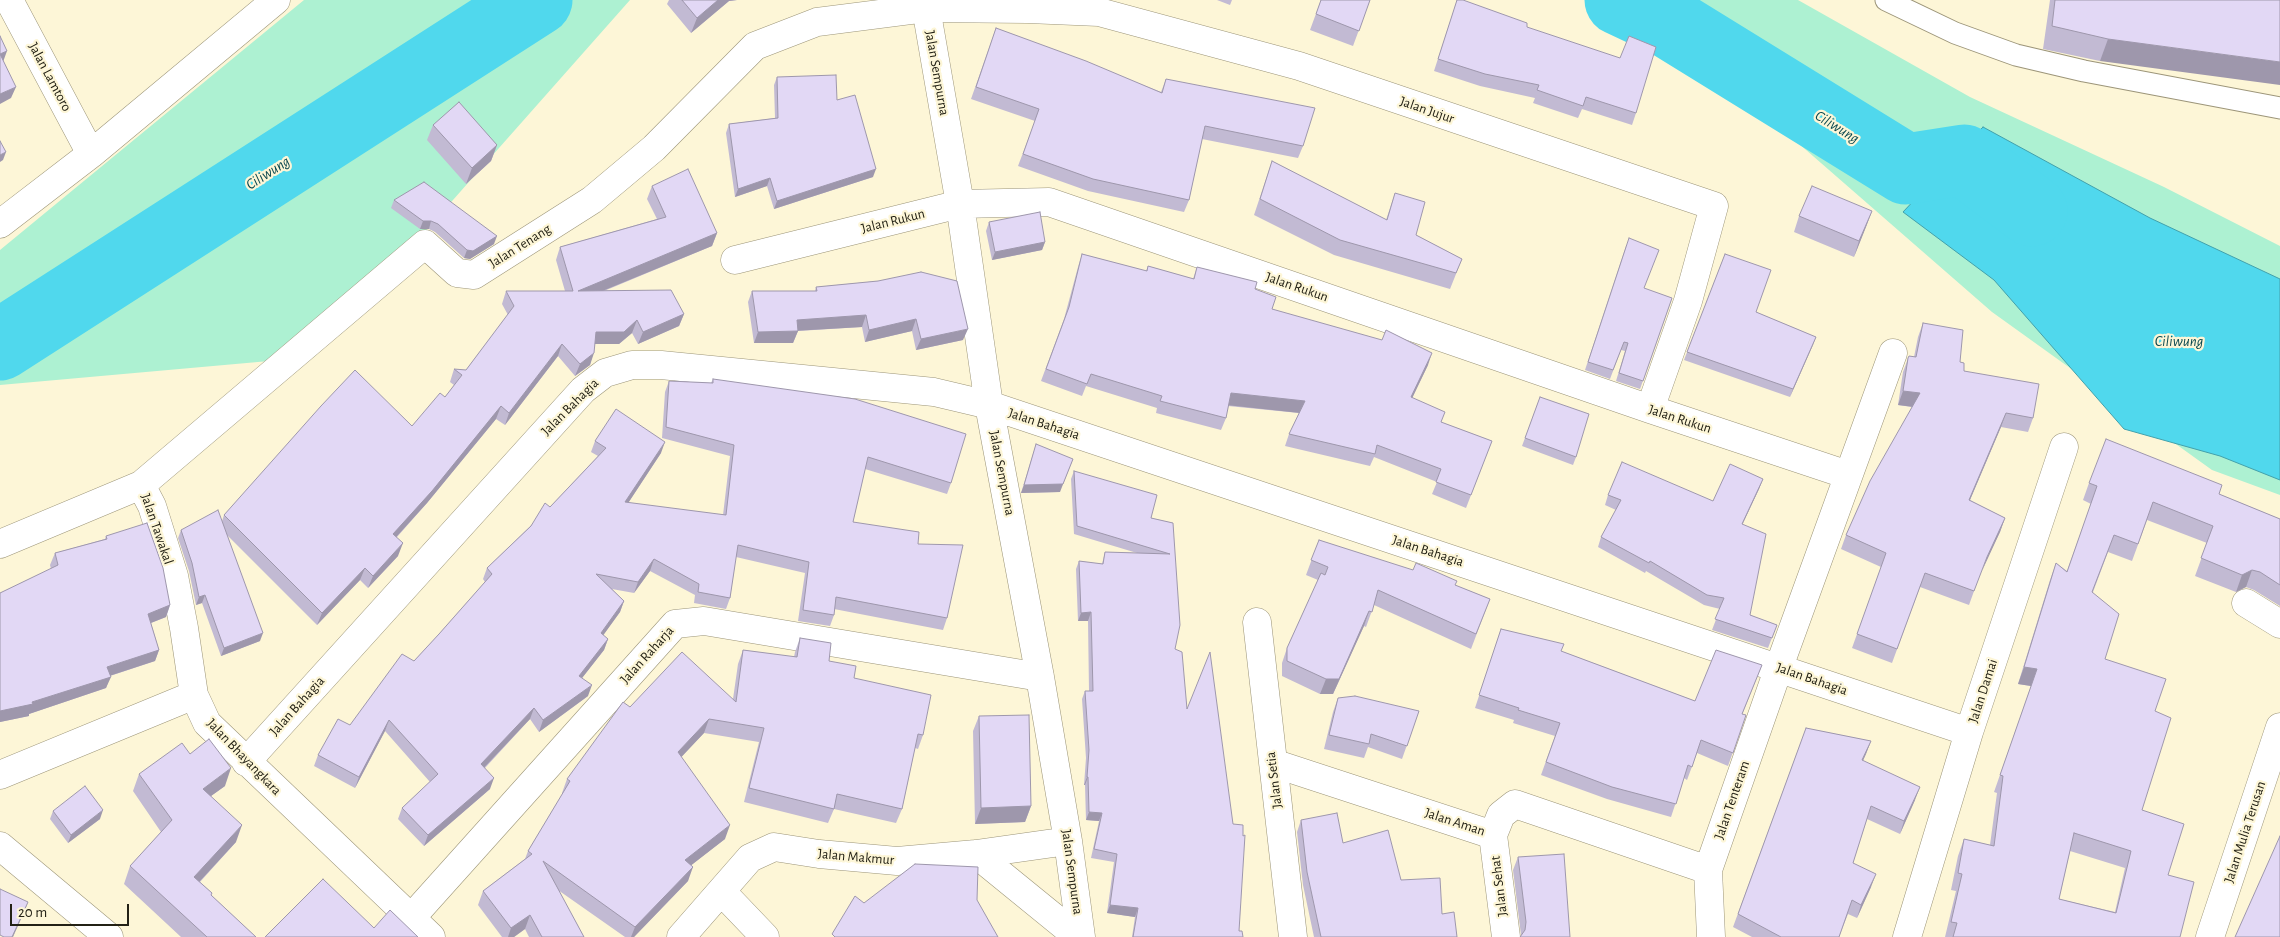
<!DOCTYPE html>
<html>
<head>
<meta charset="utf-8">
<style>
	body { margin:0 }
	#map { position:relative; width:2280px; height:937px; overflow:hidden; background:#fdf6d7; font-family:"Alegreya Sans",sans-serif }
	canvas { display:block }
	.scale { position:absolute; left:10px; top:904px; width:119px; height:22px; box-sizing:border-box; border:2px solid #232115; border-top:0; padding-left:6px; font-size:15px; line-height:18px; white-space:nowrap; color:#232115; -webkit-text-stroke:4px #fdf6d7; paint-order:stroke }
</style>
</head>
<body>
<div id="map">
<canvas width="2280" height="937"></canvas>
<div class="scale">20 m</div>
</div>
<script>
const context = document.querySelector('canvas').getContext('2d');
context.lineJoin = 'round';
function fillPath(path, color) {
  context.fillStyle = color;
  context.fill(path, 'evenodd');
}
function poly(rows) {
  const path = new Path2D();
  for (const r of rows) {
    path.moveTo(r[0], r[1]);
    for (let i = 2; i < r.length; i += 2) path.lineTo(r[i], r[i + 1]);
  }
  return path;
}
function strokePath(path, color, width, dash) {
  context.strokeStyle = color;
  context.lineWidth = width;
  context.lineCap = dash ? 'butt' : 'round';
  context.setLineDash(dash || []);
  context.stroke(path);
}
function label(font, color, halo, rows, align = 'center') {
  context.font = font + ' "Alegreya Sans",sans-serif';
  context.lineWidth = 4.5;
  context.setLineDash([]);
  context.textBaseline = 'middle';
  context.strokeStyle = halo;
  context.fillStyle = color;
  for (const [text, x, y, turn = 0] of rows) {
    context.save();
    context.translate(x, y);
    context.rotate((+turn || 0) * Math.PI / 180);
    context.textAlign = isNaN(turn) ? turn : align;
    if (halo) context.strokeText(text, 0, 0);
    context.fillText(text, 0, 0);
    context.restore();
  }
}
fillPath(poly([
	[304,0,630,0,314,357,0,385,0,250],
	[1592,0,1798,0,1970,97,2164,187,2280,246,2280,495,2212,470,1992,312,1650,14]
]), '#adf1d2');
const water = poly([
	[1983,127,2150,218,2280,279,2280,480,2220,456,2124,429,1994,280,1903,212,1983,127]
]);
fillPath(water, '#50d8ed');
strokePath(water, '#42a1ac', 1);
strokePath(poly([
	[1620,0,1671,24,1906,169,1964,160,2032,211],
	[0,345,537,0]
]), '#50d8ed', 71);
const lane = poly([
	[1886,0,1955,33,2016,55,2084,71,2280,108]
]);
const street = poly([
	[9,0,91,154],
	[926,8,960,204,989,405,1040,677,1068,841,1081,937],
	[0,224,91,154,276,0],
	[735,260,960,204,1049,202,1650,409,1848,475],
	[141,485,425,244,457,273,474,275,592,200,654,148,755,46,817,22,926,8,1028,9,1099,12,1299,66,1714,206,1688,301,1650,409],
	[0,544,141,485,152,506,174,576,184,628,194,695],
	[2246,603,2280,624],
	[1257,622,1293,937],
	[246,762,583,390,605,373,632,365,661,365,934,392,989,405,1969,732],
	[1273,763,1493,835,1501,815,1515,804,1708,870],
	[0,775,194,695,207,723,431,937],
	[1493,835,1506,937],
	[0,846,109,937],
	[976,854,1078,937],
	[722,892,765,937],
	[411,918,675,624,704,621,1040,677],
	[681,937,750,858,774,847,819,854,897,861,976,854,1068,841],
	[1711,937,1708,870,1779,667,1893,353],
	[1907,937,1969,732,2064,447],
	[2210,937,2280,727]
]);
strokePath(lane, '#9c9579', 23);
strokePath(street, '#9c9579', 29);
strokePath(lane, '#fff', 21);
strokePath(street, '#fff', 28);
fillPath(poly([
	[669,0,737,0,729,1,691,33,667,4],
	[1217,0,1232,0,1230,5],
	[1321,0,1370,0,1353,46,1310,30],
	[1457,0,1527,27,1636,113,1632,125,1582,109,1578,118,1533,103,1535,98,1480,86,1434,71],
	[2050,0,2280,0,2100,61,2043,49],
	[996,28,1161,92,1166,79,1303,146,1298,158,1202,139,1189,200,1184,212,1088,191,1018,166,1035,121,971,99],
	[777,77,837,100,873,177,774,209,767,186,735,197,726,133,729,124,775,118,774,85],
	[433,125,497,145,491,161,466,184,427,140],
	[1272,161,1386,220,1395,193,1416,235,1462,259,1450,289,1334,255,1254,215],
	[652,186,717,233,712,246,604,291,684,314,679,326,638,344,632,333,619,344,595,344,590,365,575,376,558,356,505,425,496,419,427,503,397,537,398,556,368,588,360,580,317,625,227,535,260,641,221,656,202,603,196,605,189,571,178,538,181,530,222,521,224,515,412,426,445,397,454,385,450,382,454,369,466,370,508,315,502,304,506,291,565,291,556,260,560,247,657,219,647,199],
	[394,200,494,244,470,259,464,258,435,232,429,229,420,229,391,208],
	[1872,211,1854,257,1794,232,1799,216],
	[989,222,1045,242,1042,250,992,260,986,231],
	[1626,246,1644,289,1672,298,1640,389,1616,381,1625,351,1621,350,1610,379,1585,370],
	[1082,254,1146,271,1148,266,1193,279,1197,267,1255,289,1272,309,1428,365,1412,398,1441,422,1492,441,1466,508,1432,494,1437,482,1374,457,1370,466,1285,446,1289,434,1299,413,1228,406,1226,418,1221,430,1156,413,1157,408,1086,386,1082,396,1041,381,1064,319,1078,267],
	[1725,254,1756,312,1816,337,1790,397,1684,360],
	[878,281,963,340,916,350,912,331,865,342,862,327,798,331,793,343,754,343,748,302,752,291,815,291,816,287],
	[1923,323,1960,362,1964,371,2033,418,2028,432,2001,427,1970,500,2005,518,2000,532,1982,569,1969,605,1920,587,1892,663,1852,648,1881,567,1841,549,1846,535,1912,407,1898,405,1903,372,1909,356,1914,357,1918,337],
	[713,379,951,483,947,494,865,469,853,522,918,544,947,618,943,630,834,609,834,615,830,626,798,621,805,573,736,557,730,598,726,609,694,603,695,595,650,571,634,593,612,589,624,601,620,612,603,635,608,639,604,650,582,678,588,696,539,732,530,719,485,768,490,789,424,846,398,819,402,808,430,782,385,731,355,788,314,766,318,755,350,725,414,661,439,634,485,582,483,579,487,568,550,507,598,456,591,452,595,441,661,453,628,503,723,515,730,456,662,438,665,392,669,381,711,383],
	[1540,397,1576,457,1573,465,1522,446],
	[1036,444,1060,492,1021,493],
	[1074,471,1151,518,1173,523,1175,649,1187,709,1239,931,1243,937,1132,937,1135,917,1107,913,1114,862,1091,858,1099,821,1086,820,1085,785,1084,785,1086,758,1082,699,1085,691,1089,691,1088,621,1078,621,1076,569,1079,561,1102,564,1105,552,1137,553,1074,534,1071,479],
	[1763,479,1759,489,1742,524,1750,615,1777,625,1768,648,1712,630,1720,609,1704,605,1646,571,1645,573,1598,547,1601,537,1616,510,1605,505,1608,495,1713,501],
	[2089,483,2219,494,2280,519,2280,606,2254,590,2246,587,2236,592,2195,576,2207,543,2147,520,2132,561,2108,552,2093,592,2105,659,2155,711,2142,810,2168,875,2180,937,1945,937,1956,891,1951,890,1958,856,1964,839,1990,845,1997,793,1994,792,2031,686,2018,684,2050,580,2056,563,2067,571,2091,504,2083,500],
	[2070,851,2125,868,2115,912,2059,899],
	[106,536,170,605,166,617,151,623,159,650,155,661,110,676,106,688,29,714,29,716,0,722,0,593,51,569,50,565,55,553,105,539],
	[1319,540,1455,585,1490,599,1471,649,1374,605,1366,627,1364,626,1333,694,1320,694,1282,676,1282,663,1287,648,1318,580,1306,575],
	[1501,629,1561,651,1695,701,1762,665,1742,715,1746,715,1728,766,1697,753,1687,780,1684,778,1671,817,1607,799,1541,775,1555,736,1513,723,1514,720,1475,708],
	[800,638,829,661,854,678,923,735,918,749,915,748,902,809,896,823,834,809,828,823,744,802,759,742,704,733,681,757,725,839,691,865,688,881,634,937,625,937,558,890,584,937,529,937,525,929,514,937,502,937,478,905,483,891,525,859,528,851,563,793,562,793,567,779,630,707,733,699,738,664,743,650,794,657,795,652],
	[1338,698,1419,711,1402,759,1368,747,1364,758,1324,749,1333,712],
	[979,716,1031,806,1025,822,975,824,973,731],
	[1806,728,1871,741,1863,761,1915,800,1900,834,1867,819,1853,863,1871,887,1857,918,1848,914,1839,937,1752,937,1733,927],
	[190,754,225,786,211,796,236,842,200,882,212,893,211,895,256,937,181,937,124,884,130,866,161,832,133,791,139,774],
	[53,811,100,819,68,843,50,819],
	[1301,820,1343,843,1401,880,1442,914,1457,937,1314,937,1303,885,1297,832],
	[1518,857,1570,937,1521,935,1513,870]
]), '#c2bad3');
fillPath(poly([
	[718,0,737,0,729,1,691,33,697,18],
	[2108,39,2280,62,2280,85,2100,61],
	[7,51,3,62,0,54],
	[16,87,11,98,0,104,0,94],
	[497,145,491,161,466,184,472,168],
	[6,152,3,160,0,162,0,155],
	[876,169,873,177,774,209,777,201],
	[770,178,767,186,735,197,738,189],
	[1872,211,1866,227,1854,257,1859,241],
	[423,221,431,221,429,229,420,229],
	[717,233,712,246,573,303,578,291],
	[497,236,494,244,470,259,464,258,467,250],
	[1045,242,1042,250,992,260,995,252],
	[684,314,679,326,638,344,643,332],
	[866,315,862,327,793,331,797,320],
	[916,319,912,331,865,342,869,330],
	[637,320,632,333,619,344,591,344,596,332],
	[968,329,963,340,916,350,921,339],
	[798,331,793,343,754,343,758,332],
	[1816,337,1813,345,1790,397,1793,389],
	[562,344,558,356,505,425,509,413],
	[594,353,590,365,575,376,580,364],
	[1432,353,1428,365,1407,409,1411,397],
	[1903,391,1920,393,1914,407,1898,405],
	[1231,393,1305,401,1300,413,1226,405],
	[501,406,496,419,427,503,388,546,393,534],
	[2006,413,2001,427,1964,514,1969,500],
	[665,442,661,453,621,514,625,502],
	[1073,459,1060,492,1021,493,1024,485],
	[1763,479,1759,489,1738,534,1742,524],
	[2005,518,2000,532,1982,571,1987,557],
	[403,543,398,556,368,588,373,576],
	[654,559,650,571,634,593,638,582],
	[365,568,360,580,317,625,322,613],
	[2252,570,2246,587,2236,592,2242,575],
	[205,595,202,603,196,605,199,597],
	[624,601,620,612,597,644,601,633],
	[170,605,166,617,143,626,148,614],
	[1369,611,1364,626,1333,694,1320,694,1326,679],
	[1091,612,1088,621,1078,621,1081,613],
	[263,633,260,641,221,656,224,648],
	[608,639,604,650,575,687,579,676],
	[159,650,155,661,103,678,107,667],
	[2024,667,2037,669,2031,686,2018,684],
	[111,677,106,688,29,714,29,716,0,722,0,711,32,702],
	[592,685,588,696,539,732,543,720],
	[534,708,530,719,477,775,481,764],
	[709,719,704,733,673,766,678,752],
	[389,720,385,731,355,788,359,777],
	[1871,741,1866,754,1857,773,1862,760],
	[231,768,225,786,197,806,203,789],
	[1087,777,1088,777,1085,785,1084,785],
	[494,778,490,789,424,846,428,835],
	[1920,787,1915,800,1900,834,1904,821],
	[1031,806,1025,822,975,824,981,808],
	[103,810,100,819,68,843,71,835],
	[1089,812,1102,813,1099,821,1086,820],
	[242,825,236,842,188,894,194,877],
	[730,825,725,839,680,874,685,860],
	[693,867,688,881,634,937,631,937,635,927],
	[1876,874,1871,887,1857,918,1861,905],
	[28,902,25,910,13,937,12,937],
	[1110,905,1138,908,1135,917,1107,913],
	[530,915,525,929,514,937,508,937,511,928]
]), '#9e97ac');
const building = poly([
	[682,0,718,0,697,18,682,0],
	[1321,0,1370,0,1359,31,1316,14,1321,0],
	[1457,0,1463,0,1527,23,1527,27,1620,58,1629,36,1656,47,1636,113,1586,97,1583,106,1537,90,1539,85,1485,74,1438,59,1457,0],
	[2055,0,2280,0,2280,62,2108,39,2052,26,2055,0],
	[996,28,1086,61,1162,93,1166,79,1315,108,1303,146,1205,126,1189,200,1093,179,1023,154,1039,109,976,87,996,28],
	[0,36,7,51,0,54,16,87,0,94,0,36],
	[836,75,837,100,855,95,876,169,777,201,770,178,738,189,729,124,778,118,777,77,836,75],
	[459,102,497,145,472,168,433,125,459,102],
	[0,141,6,152,0,155,0,141],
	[1272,161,1387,220,1395,193,1425,202,1416,235,1462,259,1456,273,1340,240,1260,199,1272,161],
	[688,169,717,233,578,291,671,290,684,314,643,332,637,320,624,332,596,332,594,353,580,364,562,344,509,413,501,406,432,491,393,534,403,543,373,576,365,568,322,613,224,515,321,406,355,370,412,426,440,393,445,397,462,375,454,369,466,370,514,306,506,291,573,291,560,247,666,217,652,186,688,169],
	[424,182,497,236,473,251,467,250,438,224,431,221,423,221,394,200,424,182],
	[1812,186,1872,211,1859,241,1799,216,1812,186],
	[1040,212,1045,242,995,252,989,222,1040,212],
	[1629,238,1659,250,1644,288,1672,298,1643,381,1619,373,1628,343,1624,342,1613,370,1588,362,1629,238],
	[1082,254,1147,271,1148,266,1194,279,1197,267,1257,282,1255,289,1276,297,1272,309,1382,340,1386,330,1432,353,1411,397,1445,412,1441,422,1492,441,1471,495,1436,482,1441,469,1377,445,1375,454,1289,434,1305,401,1231,393,1226,418,1160,401,1162,396,1091,374,1087,384,1046,369,1069,307,1082,254],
	[1725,254,1771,270,1756,312,1816,337,1793,389,1687,352,1725,254],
	[921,272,957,281,968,329,921,339,916,319,869,330,866,315,797,320,798,331,758,332,752,291,817,291,816,287,878,281,921,272],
	[1923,323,1963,330,1960,362,1964,363,1964,371,2039,384,2033,418,2006,413,1969,500,2005,518,1987,557,1974,591,1925,573,1897,649,1857,634,1886,553,1846,535,1870,481,1920,393,1903,391,1908,358,1909,356,1916,357,1923,323],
	[713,379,855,399,966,434,951,483,868,457,853,522,919,532,918,544,963,545,947,618,836,597,834,615,803,610,809,562,738,545,730,598,698,592,699,584,654,559,638,582,596,574,624,601,601,633,608,639,579,676,592,685,543,720,534,708,481,764,494,778,428,835,402,808,438,774,389,720,359,777,318,755,338,719,350,725,402,654,414,661,439,634,492,574,487,568,531,526,545,503,550,507,606,448,595,441,616,409,665,442,625,502,726,515,734,445,666,427,669,381,713,383,713,379],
	[1540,397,1589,414,1576,457,1525,438,1540,397],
	[2106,439,2222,485,2219,494,2280,519,2280,585,2260,572,2252,570,2242,575,2201,558,2213,526,2153,502,2138,544,2114,535,2092,592,2119,614,2105,659,2166,679,2155,711,2171,718,2142,810,2184,824,2168,875,2194,882,2180,937,1953,937,1957,923,1951,922,1962,874,1958,873,1964,839,1994,846,2003,776,2000,775,2037,669,2024,667,2056,563,2067,572,2097,486,2089,483,2106,439],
	[2074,833,2131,851,2116,913,2059,899,2074,833],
	[1036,444,1073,459,1063,484,1024,485,1036,444],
	[1622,462,1713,501,1730,464,1763,479,1742,524,1766,534,1750,615,1777,625,1772,638,1715,619,1724,598,1707,595,1650,561,1649,563,1601,537,1621,500,1608,495,1622,462],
	[1074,471,1157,495,1151,518,1173,523,1180,625,1175,649,1182,652,1187,709,1210,652,1233,824,1243,825,1243,836,1245,835,1239,931,1242,931,1243,937,1133,937,1138,908,1110,905,1117,854,1094,849,1102,813,1089,812,1088,777,1087,777,1089,750,1085,691,1093,691,1091,612,1081,613,1079,561,1103,564,1105,552,1170,554,1077,526,1074,471],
	[218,510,263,633,224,648,205,595,199,597,192,563,181,530,218,510],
	[147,523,163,568,170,605,148,614,159,650,107,667,111,677,32,702,33,704,0,711,0,593,58,565,55,553,107,539,106,536,147,523],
	[1319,540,1413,570,1416,563,1457,581,1455,585,1490,599,1476,634,1378,590,1372,612,1369,611,1339,679,1326,679,1287,661,1287,648,1321,573,1325,575,1328,567,1311,560,1319,540],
	[1501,629,1564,644,1561,651,1695,701,1716,650,1762,665,1742,714,1746,715,1733,753,1701,740,1692,767,1688,765,1676,804,1612,787,1546,762,1560,723,1518,710,1519,708,1479,695,1501,629],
	[800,638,831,643,829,661,856,666,854,678,931,695,923,735,918,734,902,809,837,794,834,809,749,788,764,728,709,719,678,752,730,825,685,860,693,867,635,927,543,861,584,937,542,937,530,915,511,928,483,891,532,854,528,851,570,781,567,779,623,702,630,707,682,652,736,702,743,650,797,657,800,638],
	[1355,696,1419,711,1407,746,1371,734,1369,744,1329,735,1338,698,1355,696],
	[1029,715,1031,806,981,808,979,716,1029,715],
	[1806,728,1871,741,1862,760,1920,787,1904,821,1871,806,1853,863,1876,874,1861,905,1852,900,1839,937,1781,937,1738,914,1806,728],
	[209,739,231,768,203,789,242,825,194,877,212,893,211,895,256,937,207,937,130,866,172,820,139,774,182,743,190,754,209,739],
	[85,786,103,810,71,835,53,811,85,786],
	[1337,813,1343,843,1388,830,1401,880,1440,878,1442,914,1454,912,1457,937,1321,937,1307,872,1301,820,1337,813],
	[2280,836,2280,937,2235,937,2280,836],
	[1564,854,1570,937,1520,937,1525,930,1526,922,1518,857,1564,854],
	[915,864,978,867,977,900,998,937,835,937,832,934,855,896,864,903,915,864],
	[323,879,374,928,390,910,418,937,265,937,323,879],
	[0,889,28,902,12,937,4,937,0,935,0,889]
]);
fillPath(building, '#e2d8f5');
strokePath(building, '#9e97ac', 1);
label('14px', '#232115', '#fdf6d7', [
	["Jalan Sempurna",937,73,80],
	["Jalan Lamtoro",50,77,62],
	["Jalan Jujur",1427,110,19],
	["Jalan Rukun",893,221,-14],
	["Jalan Tenang",520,246,-32],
	["Jalan Rukun",1297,287,19],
	["Jalan Bahagia",570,407,-45],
	["Jalan Rukun",1680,419,18],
	["Jalan Bahagia",1044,424,18],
	["Jalan Sempurna",1002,473,79],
	["Jalan Tawakal",157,529,71],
	["Jalan Bahagia",1428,551,18],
	["Jalan Raharja",647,655,-48],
	["Jalan Bahagia",1812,679,19],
	["Jalan Damai",1983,691,-72],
	["Jalan Bahagia",297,706,-48],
	["Jalan Bhayangkara",244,757,46],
	["Jalan Setia",1274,780,-97],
	["Jalan Tenteram",1732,800,-71],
	["Jalan Aman",1455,822,18],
	["Jalan Mulia Terusan",2245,832,-72],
	["Jalan Makmur",856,857,5],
	["Jalan Sempurna",1072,872,82],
	["Jalan Sehat",1499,886,-97]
]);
label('italic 15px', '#06454e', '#fdf6d7', [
	["Ciliwung",1837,127,32],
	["Ciliwung",268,173,-33],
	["Ciliwung",2179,341]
]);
</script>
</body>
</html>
